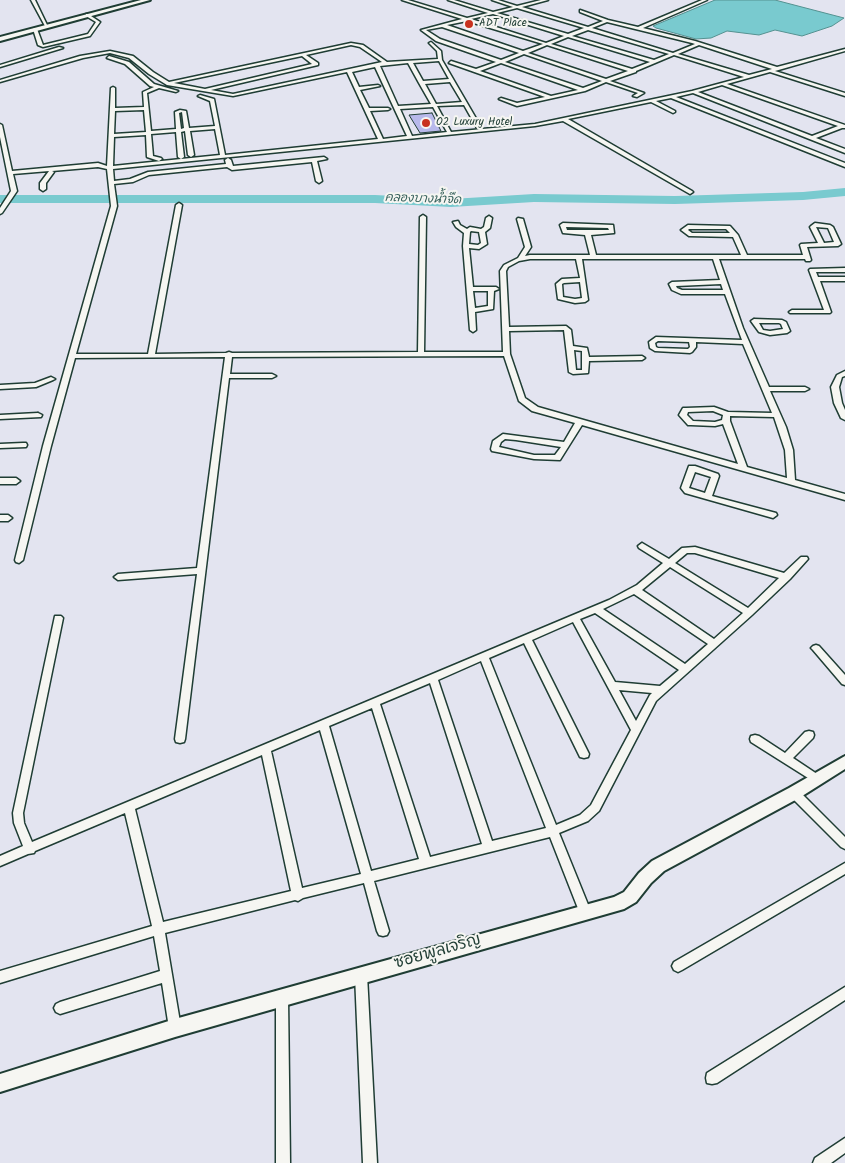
<!DOCTYPE html>
<html>
<head>
<meta charset="utf-8">
<style>
	body { margin:0 }
	canvas { display:block; background:#e3e4f0 }
</style>
</head>
<body>
<canvas width="845" height="1163"></canvas>
<script>
const context = document.querySelector('canvas').getContext('2d');
context.lineJoin = 'round';
function fillPath(path, color) {
  context.fillStyle = color;
  context.fill(path, 'evenodd');
}
function poly(rows) {
  const path = new Path2D();
  for (const r of rows) {
    path.moveTo(r[0], r[1]);
    for (let i = 2; i < r.length; i += 2) path.lineTo(r[i], r[i + 1]);
  }
  return path;
}
function strokePath(path, color, width, dash) {
  context.strokeStyle = color;
  context.lineWidth = width;
  context.lineCap = dash ? 'butt' : 'round';
  context.setLineDash(dash || []);
  context.stroke(path);
}
function label(font, color, halo, rows, align = 'center') {
  context.font = font + ' Kalam,"Playpen Sans Thai",sans-serif';
  context.lineWidth = 4;
  context.setLineDash([]);
  context.textBaseline = 'middle';
  context.strokeStyle = halo;
  context.fillStyle = color;
  for (const [text, x, y, turn = 0] of rows) {
    context.save();
    context.translate(x, y);
    context.rotate((+turn || 0) * Math.PI / 180);
    context.textAlign = isNaN(turn) ? turn : align;
    if (halo) context.strokeText(text, 0, 0);
    context.fillText(text, 0, 0);
    context.restore();
  }
}
const water = poly([
	[715,0,775,0,844,18,832,26,802,36,775,30,759,35,727,31,711,38,696,39,656,28,653,26,715,0]
]);
fillPath(water, '#79cacf');
strokePath(water, '#559291', 1);
fillPath(poly([
	[845,188,845,196,803,200,675,204,534,202,451,207,375,203,0,203,0,195,375,195,451,199,534,194,675,196,803,192,845,188]
]), '#79cacf');
const building = poly([
	[432,113,441,131,420,133,409,115,432,113]
]);
fillPath(building, '#b8b9eb');
strokePath(building, '#1f3d34', 1);
const street = poly([
	[31,0,35,0,48,27,45,26,31,0],
	[402,0,408,0,467,18,488,13,448,0,454,0,493,12,513,7,492,0,498,0,517,6,541,0,548,0,522,7,588,27,603,21,580,12,580,10,608,20,638,27,702,0,707,0,643,28,695,41,777,67,845,49,845,51,775,71,845,93,845,96,770,72,727,84,845,125,845,128,842,128,816,138,845,149,845,153,693,93,676,97,845,163,845,167,671,98,656,101,675,111,675,112,673,113,651,102,568,119,692,191,693,192,690,194,563,121,535,126,113,169,114,181,130,179,148,172,226,164,225,160,228,158,231,160,233,166,324,157,327,159,317,161,322,181,319,183,316,181,312,162,232,170,227,167,149,175,133,182,114,184,117,206,76,354,148,354,176,205,179,203,182,205,155,354,226,353,229,352,232,353,418,352,420,217,423,215,426,217,424,352,503,352,500,271,504,265,518,258,525,247,517,219,518,218,523,219,531,247,525,256,530,255,590,255,585,235,563,233,560,225,563,223,613,225,614,233,591,235,596,255,741,255,733,237,689,236,681,230,688,225,730,226,738,235,747,255,803,255,800,245,801,244,818,243,810,227,811,226,815,223,830,225,833,227,841,244,838,246,807,247,811,260,810,261,806,261,805,259,719,259,743,328,769,387,805,387,809,389,805,391,770,391,786,427,793,450,795,480,845,494,845,500,582,425,560,460,534,459,492,451,491,449,493,441,503,434,564,442,575,423,532,411,519,401,504,356,232,357,230,374,272,374,276,376,272,378,229,378,185,739,184,742,180,743,176,742,175,739,197,574,118,580,114,577,118,574,197,568,225,357,75,358,51,446,23,560,19,563,16,562,15,560,43,446,111,206,107,169,98,167,52,171,54,172,46,183,46,189,43,191,40,189,40,183,49,171,13,174,17,191,2,213,0,214,0,208,11,191,0,137,0,124,2,125,12,171,98,163,107,166,111,88,113,87,115,88,115,108,144,107,143,92,154,87,150,86,125,64,107,58,109,56,129,62,154,84,178,91,176,92,159,88,147,93,151,131,176,129,175,112,180,110,186,111,189,128,215,126,210,101,198,96,200,95,214,99,225,155,378,139,347,72,233,96,167,85,149,74,129,58,110,53,83,58,0,82,0,80,80,56,110,51,133,56,153,72,169,82,351,43,363,45,387,62,438,59,437,51,429,43,431,42,441,51,442,60,481,127,477,128,464,105,437,106,451,132,535,124,692,91,744,77,674,55,636,71,636,72,610,81,644,93,637,97,633,96,638,93,606,82,585,91,517,106,499,99,501,98,517,103,545,97,449,63,451,61,476,69,496,62,436,41,421,30,462,19,402,0],
	[517,8,584,28,568,34,497,13,517,8],
	[493,14,564,36,546,43,471,19,493,14],
	[467,21,543,44,523,51,447,25,467,21],
	[607,22,692,43,695,44,673,53,592,28,607,22],
	[442,27,519,53,501,60,440,39,426,30,442,27],
	[588,30,669,54,654,60,572,36,588,30],
	[568,37,650,62,632,69,551,44,568,37],
	[351,45,360,47,382,62,233,94,211,90,318,65,318,63,306,55,351,45],
	[547,45,628,71,606,79,528,53,547,45],
	[699,45,772,69,749,75,678,54,699,45],
	[524,54,602,81,583,88,505,62,524,54],
	[302,56,312,64,205,89,174,83,302,56],
	[439,61,449,79,423,81,413,63,439,61],
	[408,63,419,83,431,104,398,106,380,66,408,63],
	[501,63,578,90,551,96,480,71,501,63],
	[375,67,407,136,383,139,370,111,388,110,390,109,388,108,369,108,360,90,380,86,378,85,359,87,352,72,375,67],
	[450,82,462,102,436,104,425,84,450,82],
	[722,85,838,126,812,136,698,92,722,85],
	[433,107,447,132,412,136,400,109,433,107],
	[144,110,146,132,114,134,115,111,144,110],
	[182,112,184,128,181,129,179,113,182,112],
	[215,129,220,155,113,166,114,137,146,135,147,157,159,161,162,159,161,158,153,156,151,134,176,132,178,157,181,159,184,157,181,132,185,131,188,155,191,157,194,155,190,131,215,129],
	[566,227,608,228,609,230,567,230,566,227],
	[816,227,828,228,834,242,824,243,816,227],
	[689,229,726,229,730,233,692,233,688,230,689,229],
	[530,259,576,259,580,278,562,279,556,284,558,299,575,303,585,302,588,300,582,259,713,259,720,280,672,282,669,284,672,290,681,294,725,294,742,340,656,337,649,342,650,348,655,351,690,353,692,352,696,347,696,342,743,344,772,413,728,412,714,407,686,408,683,408,679,415,688,425,691,425,715,426,723,424,738,464,538,407,525,398,510,354,509,331,564,330,569,372,573,374,588,373,589,361,642,360,645,358,642,356,589,357,587,348,573,346,571,330,566,326,509,327,506,271,508,267,519,261,530,259],
	[580,282,582,298,575,299,563,297,562,284,564,283,580,282],
	[721,284,723,290,682,290,677,288,676,286,721,284],
	[658,341,689,342,690,347,688,349,658,348,656,347,655,343,658,341],
	[574,350,582,351,582,370,576,370,574,350],
	[713,411,723,415,722,420,715,422,693,421,687,415,688,412,713,411],
	[730,416,774,417,785,450,787,478,747,467,730,421,730,416],
	[505,439,516,440,561,447,555,455,534,455,499,447,501,442,505,439],
	[86,14,88,14,100,22,90,36,43,47,38,45,33,29,35,28,37,29,43,45,88,34,96,22,86,16,86,14],
	[59,47,63,48,0,67,0,65,59,47],
	[489,216,492,218,490,228,485,232,487,244,479,249,469,248,473,287,496,287,499,289,494,291,493,309,475,312,476,330,473,332,470,330,463,246,464,233,456,227,453,222,458,221,460,225,467,229,470,227,481,229,484,227,486,218,489,216],
	[471,231,479,232,481,243,478,245,469,244,470,232,471,231],
	[473,291,488,291,488,306,475,308,473,291],
	[845,268,845,272,816,272,818,277,845,277,845,281,820,281,831,312,830,313,790,313,789,312,792,310,824,310,809,270,810,269,845,268],
	[754,319,782,320,786,322,790,331,787,333,770,335,759,332,751,321,754,319],
	[759,323,779,323,781,324,783,329,770,331,763,330,759,323],
	[845,371,845,376,842,377,839,387,842,403,845,410,845,420,841,418,834,403,831,387,837,375,845,371],
	[51,377,55,379,53,380,36,387,0,389,0,385,35,383,51,377],
	[38,413,42,415,41,417,0,419,0,415,38,413],
	[23,443,26,443,27,445,26,447,0,448,0,444,23,443],
	[689,466,695,466,718,474,719,476,712,496,776,513,777,515,773,518,685,493,681,488,689,466],
	[695,472,711,477,705,493,689,488,695,472],
	[0,478,16,478,20,481,16,484,0,484,0,478],
	[0,515,8,515,12,518,8,521,0,521,0,515],
	[642,543,669,559,682,548,695,547,784,573,801,557,807,557,808,559,790,579,752,615,656,701,599,811,588,821,559,833,591,912,589,916,585,917,581,916,550,837,374,881,389,931,387,935,383,936,379,935,377,931,364,883,303,898,298,901,295,900,165,933,181,1028,179,1032,175,1034,171,1032,169,1028,162,983,60,1014,56,1012,54,1008,56,1004,60,1002,160,971,154,936,0,983,0,971,152,926,125,813,35,851,34,853,28,854,0,866,0,856,23,846,14,823,13,813,55,616,61,616,63,618,23,813,24,823,32,842,609,600,637,585,663,563,639,548,638,546,642,543],
	[687,553,695,553,779,578,748,608,675,563,687,553],
	[670,567,743,613,714,639,642,590,670,567],
	[634,594,708,644,685,664,603,609,634,594],
	[595,613,679,670,660,686,615,682,580,619,595,613],
	[573,622,631,730,591,805,580,815,556,825,489,658,524,643,580,757,584,758,588,757,589,754,532,640,573,622],
	[481,661,546,828,492,841,438,680,481,661],
	[430,683,482,844,430,857,380,704,430,683],
	[619,690,652,693,650,695,636,721,619,690],
	[372,708,419,859,371,871,329,726,372,708],
	[320,730,361,874,302,888,271,751,320,730],
	[262,755,291,891,163,922,135,809,262,755],
	[816,645,819,646,845,675,845,685,842,684,813,650,811,648,813,646,816,645],
	[809,731,813,732,814,735,813,738,793,758,820,776,821,779,820,782,816,783,751,742,750,739,751,736,755,735,759,736,785,753,805,732,809,731],
	[794,789,798,790,845,837,845,849,841,847,790,796,789,793,790,790,794,789],
	[845,863,845,874,682,970,678,972,674,970,672,966,674,962,845,863],
	[361,969,365,971,367,975,377,1163,363,1163,355,975,357,971,361,969],
	[845,987,845,1000,717,1083,712,1084,707,1083,706,1078,707,1073,845,987],
	[282,991,286,993,288,997,290,1163,276,1163,276,997,278,993,282,991],
	[845,1138,845,1153,831,1163,813,1163,815,1158,845,1138]
]);
const secondary = poly([
	[141,0,150,0,0,41,0,37,141,0],
	[845,756,845,769,799,798,664,871,651,883,636,902,624,909,175,1037,0,1092,0,1074,175,1019,614,897,624,892,639,873,652,861,789,788,845,756]
]);
strokePath(street, '#1f3d34', 3);
strokePath(secondary, '#1f3d34', 4);
fillPath(street, '#f6f6f2');
fillPath(secondary, '#f6f6f2');
for (const [x, y, r, color] of [
	[469,24,5,"#c8321e"],
	[426,123,5,"#c8321e"]
]) {
  const dot = new Path2D();
  dot.arc(x, y, r, 0, 2 * Math.PI);
  context.fillStyle = color;
  context.fill(dot);
  strokePath(dot, '#f6f6f2', 2);
}
label('11px', '#1f3d34', '#f6f6f2', [
	["ADT Place",479,24],
	["O2 Luxury Hotel",436,123]
], 'left');
label('italic 12px', '#36605b', '#f6f6f2', [
	["คลองบางน้ำจืด",423,200,2]
]);
label('16px', '#1f3d34', '#f6f6f2', [
	["ซอยพูลเจริญ",438,953,-16]
]);
</script>
</body>
</html>
